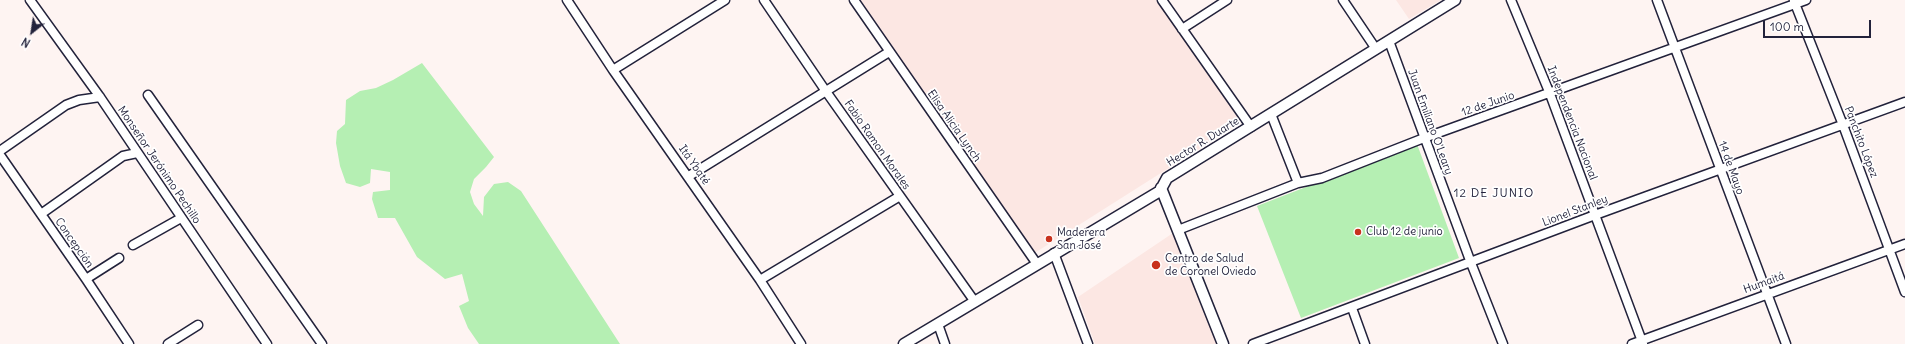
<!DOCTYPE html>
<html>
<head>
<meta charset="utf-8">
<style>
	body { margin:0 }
	#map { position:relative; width:1905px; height:344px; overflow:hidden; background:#fef4f2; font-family:Delius,sans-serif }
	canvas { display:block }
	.north { position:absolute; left:12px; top:12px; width:40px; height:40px; -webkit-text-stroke:3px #fff; paint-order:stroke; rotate:210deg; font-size:11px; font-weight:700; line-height:16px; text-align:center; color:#22223b }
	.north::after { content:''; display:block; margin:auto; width:14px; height:18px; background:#22223b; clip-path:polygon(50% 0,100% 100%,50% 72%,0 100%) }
	.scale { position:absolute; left:1763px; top:20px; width:108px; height:18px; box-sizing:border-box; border:2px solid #22223b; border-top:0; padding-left:5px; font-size:12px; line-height:14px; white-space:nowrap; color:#22223b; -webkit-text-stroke:3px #fff; paint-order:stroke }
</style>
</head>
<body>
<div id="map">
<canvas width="1905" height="344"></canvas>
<div class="north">N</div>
<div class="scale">100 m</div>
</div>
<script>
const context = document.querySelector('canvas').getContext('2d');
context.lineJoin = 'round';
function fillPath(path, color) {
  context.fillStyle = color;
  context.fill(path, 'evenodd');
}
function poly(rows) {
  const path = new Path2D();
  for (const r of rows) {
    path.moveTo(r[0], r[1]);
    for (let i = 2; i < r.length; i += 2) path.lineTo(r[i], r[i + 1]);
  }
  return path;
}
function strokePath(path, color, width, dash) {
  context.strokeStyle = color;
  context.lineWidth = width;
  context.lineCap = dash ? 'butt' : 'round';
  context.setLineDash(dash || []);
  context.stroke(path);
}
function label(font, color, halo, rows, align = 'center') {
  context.font = font + ' Delius,sans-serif';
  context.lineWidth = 3.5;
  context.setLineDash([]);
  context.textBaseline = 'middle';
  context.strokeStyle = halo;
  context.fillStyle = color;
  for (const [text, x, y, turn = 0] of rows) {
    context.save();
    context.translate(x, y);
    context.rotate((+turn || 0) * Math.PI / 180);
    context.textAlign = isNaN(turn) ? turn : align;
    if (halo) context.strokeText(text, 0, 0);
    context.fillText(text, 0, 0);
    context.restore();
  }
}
fillPath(poly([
	[858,0,1160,0,1243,121,1033,254],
	[1396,0,1441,0,1409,19],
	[1173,233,1217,344,1095,344,1078,297]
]), '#fce7e3');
fillPath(poly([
	[422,63,494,157,486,167,474,179,470,192,474,204,483,216,484,197,494,184,508,182,521,191,620,344,479,344,468,328,459,306,469,301,462,274,445,279,417,257,395,218,378,218,372,199,373,192,390,190,390,172,371,169,370,183,360,187,346,183,340,166,336,143,337,131,345,124,346,100,360,91,376,88,393,80],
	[1417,144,1459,258,1301,318,1257,206]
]), '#b5efb3');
const minor = poly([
	[30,0,100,97,267,344],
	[567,0,613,70,760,280,801,344],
	[764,0,825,90,975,302],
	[854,0,1037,264],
	[1162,0,1251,127],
	[1343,0,1376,49],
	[1511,0,1550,94,1643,344],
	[1657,0,1786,344],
	[1794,1,1843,125,1905,292],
	[1182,29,1227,0],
	[1389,41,1471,263,1503,344],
	[613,70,725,0],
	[148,95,322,344],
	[1271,114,1298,183],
	[0,151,66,105,79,100,100,97],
	[0,155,86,279,129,344],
	[689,176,889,52],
	[41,214,123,156,137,153],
	[1178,230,1298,183,1322,178,1424,138,1806,0],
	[133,245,181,218],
	[1054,253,1088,344],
	[86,279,119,258],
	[760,280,900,196],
	[1352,308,1365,344],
	[938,324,945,344],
	[168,344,198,325],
	[1253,344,1595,215,1905,102],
	[1632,344,1905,244]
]);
const tertiary = poly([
	[1161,188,1223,344],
	[904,344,1160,191,1167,178,1455,0]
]);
strokePath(minor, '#22223b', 11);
strokePath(tertiary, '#22223b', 13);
strokePath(minor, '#fff', 8);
strokePath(tertiary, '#fff', 10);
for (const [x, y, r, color] of [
	[1358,232,4,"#c8321e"],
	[1049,239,4,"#c8321e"],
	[1156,265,5,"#c8321e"]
]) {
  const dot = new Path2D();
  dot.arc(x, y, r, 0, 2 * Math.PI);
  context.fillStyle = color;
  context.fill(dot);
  strokePath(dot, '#fff', 1.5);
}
label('11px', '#22223b', '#fff', [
	["12 de Junio",1488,104,-19],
	["Juan Emiliano O'Leary",1430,122,70],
	["Independencia Nacional",1572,123,69],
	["Elisa Alicia Lynch",954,126,55],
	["Hector R. Duarte",1203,142,-32],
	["Panchito López",1861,142,69],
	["Fabio Ramon Morales",877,145,55],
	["Monseñor Jerónimo Pechillo",159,165,56],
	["Itá Ybaté",694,165,55],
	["14 de Mayo",1731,168,70],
	["Lionel Stanley",1575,211,-21],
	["Concepción",74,243,55],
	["Humaitá",1764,283,-20]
]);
label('11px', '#22223b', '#fff', [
	["Club 12 de junio",1366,232],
	["Maderera",1057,233],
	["San José",1057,246],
	["Centro de Salud",1165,259],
	["de Coronel Oviedo",1165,272]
], 'left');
context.letterSpacing = '1px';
label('12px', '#22223b', '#fff', [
	["12 DE JUNIO",1494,194]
]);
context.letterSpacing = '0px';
</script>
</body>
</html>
